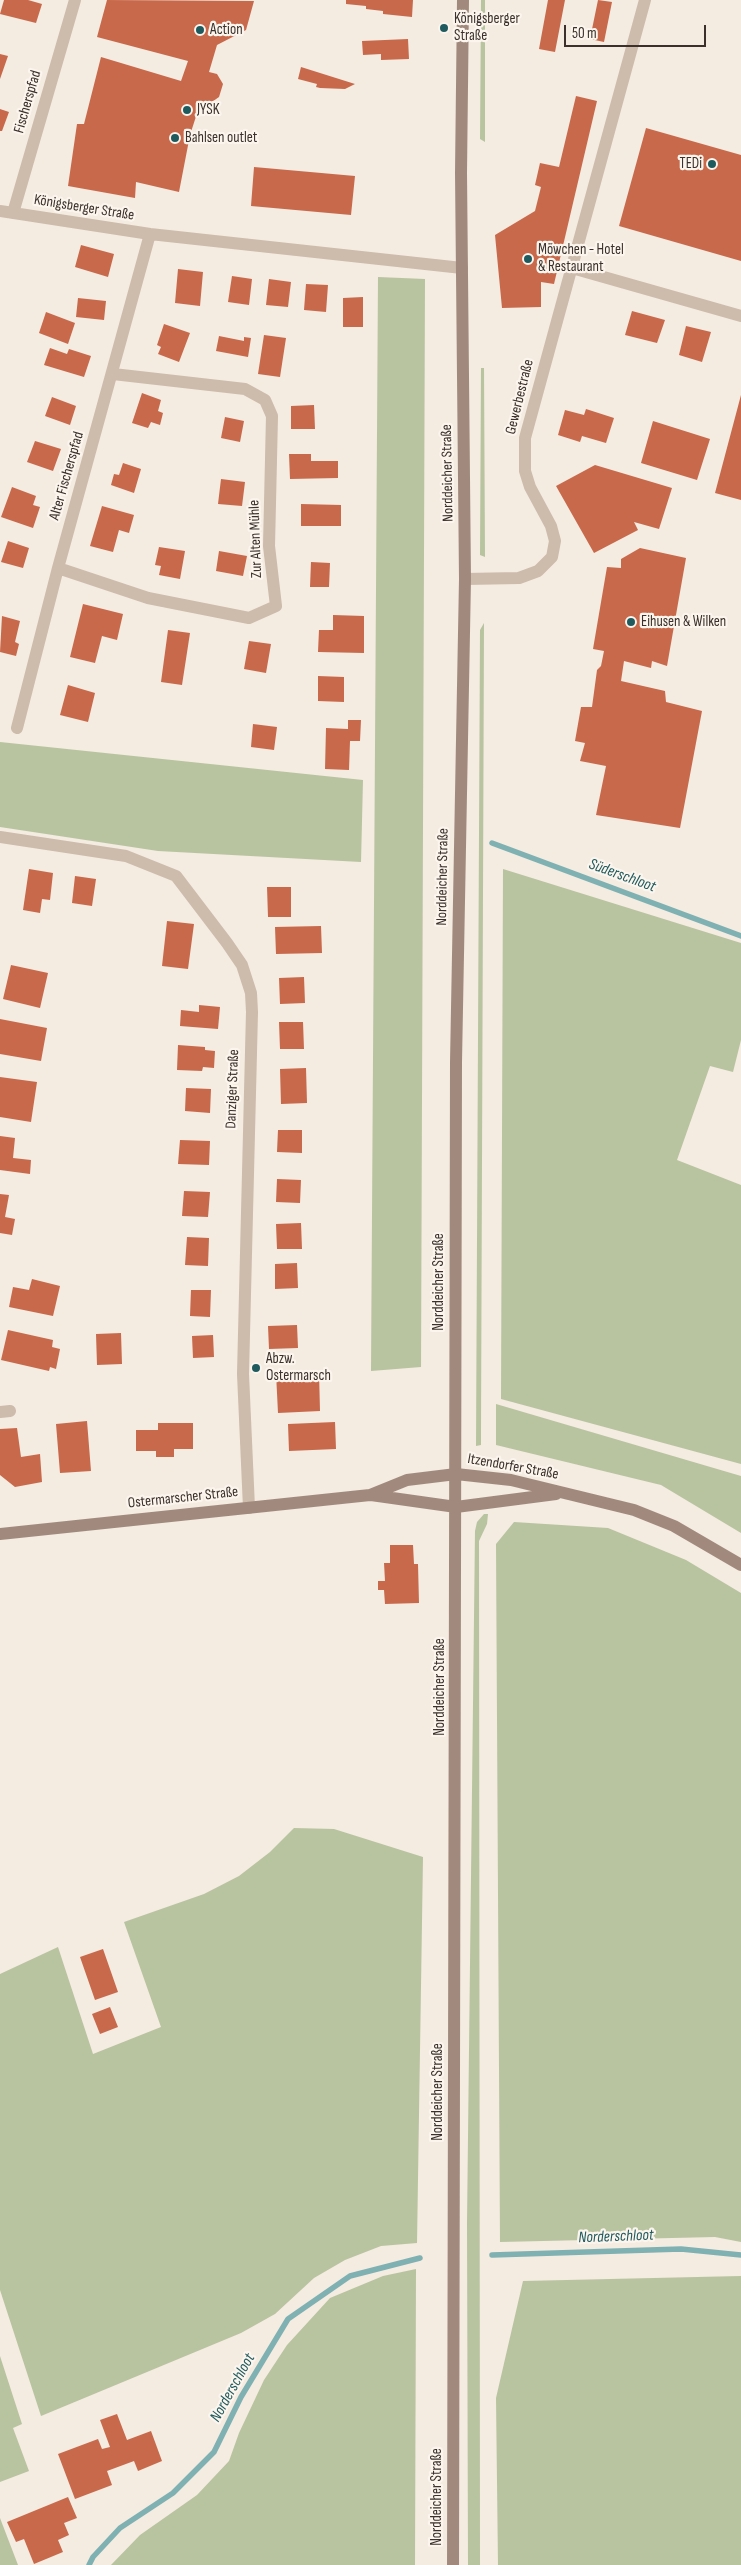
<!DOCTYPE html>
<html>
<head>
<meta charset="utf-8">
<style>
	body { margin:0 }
	#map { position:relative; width:741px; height:2565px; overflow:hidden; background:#f4ebe1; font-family:"Sofia Sans Condensed",sans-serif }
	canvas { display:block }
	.scale { position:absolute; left:564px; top:25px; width:142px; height:22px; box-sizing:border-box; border:2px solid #3b302b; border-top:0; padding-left:6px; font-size:15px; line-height:18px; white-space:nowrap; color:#3b302b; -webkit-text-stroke:4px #fbf5ee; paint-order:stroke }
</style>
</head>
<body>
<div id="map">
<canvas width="741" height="2565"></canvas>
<div class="scale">50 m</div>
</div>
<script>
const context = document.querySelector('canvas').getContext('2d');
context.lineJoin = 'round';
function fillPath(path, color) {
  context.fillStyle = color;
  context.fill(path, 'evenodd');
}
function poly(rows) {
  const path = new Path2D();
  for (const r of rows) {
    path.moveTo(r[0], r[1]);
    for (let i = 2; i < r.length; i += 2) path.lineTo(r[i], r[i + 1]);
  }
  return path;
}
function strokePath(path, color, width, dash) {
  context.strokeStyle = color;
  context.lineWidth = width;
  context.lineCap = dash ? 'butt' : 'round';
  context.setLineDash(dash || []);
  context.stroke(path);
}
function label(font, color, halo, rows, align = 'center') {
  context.font = font + ' "Sofia Sans Condensed",sans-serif';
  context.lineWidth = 4.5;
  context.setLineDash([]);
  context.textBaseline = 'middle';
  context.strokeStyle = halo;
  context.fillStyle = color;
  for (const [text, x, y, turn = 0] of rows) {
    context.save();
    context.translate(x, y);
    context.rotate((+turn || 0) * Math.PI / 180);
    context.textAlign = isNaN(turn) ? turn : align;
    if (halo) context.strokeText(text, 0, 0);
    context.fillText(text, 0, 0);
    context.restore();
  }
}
fillPath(poly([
	[481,0,485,0,485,142,480,139],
	[378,277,425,279,421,1367,371,1371],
	[481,368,484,368,485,557,480,555],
	[484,623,481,1428,481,1445,476,1446,480,630],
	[0,742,363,780,361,862,158,851,0,827],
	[503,869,741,943,741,1040,733,1072,710,1066,677,1160,741,1185,741,1464,501,1399],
	[496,1404,741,1476,741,1533,661,1485,496,1445],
	[484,1514,488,1514,487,1524,479,1541,480,2565,468,2565,467,2223,475,1531,477,1522],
	[514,1522,608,1528,686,1560,741,1593,741,2242,715,2237,500,2242,496,1544],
	[294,1828,334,1829,423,1857,417,2243,381,2246,345,2260,314,2278,275,2314,241,2333,41,2416,0,2290,0,1974,58,1947,93,2054,161,2027,124,1922,204,1894,239,1876,270,1852],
	[416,2269,415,2565,111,2565,140,2535,197,2495,229,2461,239,2433,264,2380,287,2345,330,2298,383,2276],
	[741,2276,741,2565,498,2565,496,2398,523,2281],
	[0,2356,22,2424,13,2428,29,2471,0,2482],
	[0,2518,18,2565,0,2565]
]), '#b8c4a0');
strokePath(poly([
	[492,843,741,936],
	[492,2255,681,2249,741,2255],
	[89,2565,93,2557,120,2528,173,2493,214,2452,241,2397,288,2319,350,2276,420,2258]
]), '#7fb0b2', 5.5);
fillPath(poly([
	[4,0,28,0,42,4,36,23,0,14],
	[107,0,254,1,246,30,217,45,209,72,217,74,223,84,219,97,209,104,201,101,190,135,179,192,136,182,135,198,68,186,77,124,84,124,101,57,181,81,188,61,97,37],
	[346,0,413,0,412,17,383,14,383,11,366,9,366,6,346,4],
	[548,0,565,0,555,52,539,49],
	[598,0,612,2,604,42,590,39],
	[408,39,409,59,381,60,381,54,363,55,362,41],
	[0,54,8,56,0,79],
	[301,67,355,84,345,89,320,88,316,87,317,84,298,79],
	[576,96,597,101,554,284,541,282,541,307,502,308,495,235,535,211,541,187,535,185,540,163,559,167],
	[0,109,9,112,2,131,0,131],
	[646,128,741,155,741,261,619,226],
	[254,167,355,176,351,215,251,206],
	[81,245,114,254,108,277,75,267],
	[178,269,203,272,200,306,175,303],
	[232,276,252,279,249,305,228,302],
	[269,279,291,282,288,307,266,305],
	[306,284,328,285,326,312,304,310],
	[363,297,363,327,343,327,343,298],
	[78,298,106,301,104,320,76,317],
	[632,311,665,320,657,343,625,335],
	[46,312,75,323,68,344,39,333],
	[164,324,190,333,179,362,158,354,161,347,157,345],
	[686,326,711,332,702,362,679,355],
	[264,335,286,338,280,377,258,374],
	[219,336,244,341,244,337,251,338,248,357,216,351],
	[50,348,67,354,69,349,91,356,84,377,44,365],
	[142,393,161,400,158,411,163,413,160,425,151,422,148,428,132,423],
	[741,395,741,500,715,493],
	[52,397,76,406,70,425,45,416],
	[314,405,315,429,291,429,291,406],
	[586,409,614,418,606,443,582,436,580,442,558,435,565,410,584,415],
	[225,417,244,421,240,442,221,438],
	[653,421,710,439,697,480,641,463],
	[35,441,61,449,53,471,27,462],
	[289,454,311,454,311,461,338,461,338,478,290,479],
	[123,463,141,469,134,493,111,485,114,474,119,475],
	[595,465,672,488,659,529,634,522,638,530,594,553,556,486],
	[221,479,245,482,242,506,218,504],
	[12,487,36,496,33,505,40,507,33,528,1,517],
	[301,504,341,505,341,526,301,526],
	[102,506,134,515,129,533,119,530,113,552,90,546],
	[8,541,29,548,23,568,1,562],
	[159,547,185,551,180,579,159,575,161,566,155,565],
	[640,548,686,558,667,666,652,661,651,668,624,661,621,681,665,691,666,702,702,711,680,828,596,815,606,766,580,761,585,743,575,741,581,707,592,707,597,670,601,666,604,651,593,649,607,567,621,568,621,559],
	[219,551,247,556,243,576,216,571],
	[311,562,330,563,329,587,310,587],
	[83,604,123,614,117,640,102,636,95,663,70,657],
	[333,615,364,616,364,653,318,652,319,630,333,630],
	[2,616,20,621,15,642,19,644,16,656,0,652],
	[168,630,190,633,182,685,161,682],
	[249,641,271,644,266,673,244,669],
	[318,676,344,677,344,702,318,701],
	[68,685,95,693,88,722,60,715],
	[348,720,361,720,360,741,350,741,349,770,325,769,326,728,348,729],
	[253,724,277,727,274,750,251,747],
	[29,869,53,873,50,900,42,899,40,913,23,910],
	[75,876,96,879,92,906,72,903],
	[267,887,291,887,291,917,268,917],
	[167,921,194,924,188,969,162,966],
	[321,926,322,953,276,954,275,927],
	[11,965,48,973,40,1008,3,999],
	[304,977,305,1003,280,1004,279,978],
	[199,1005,220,1007,218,1029,180,1026,181,1010,199,1012],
	[0,1019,47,1028,41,1061,0,1054],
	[279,1022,303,1022,304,1049,280,1049],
	[178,1045,205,1047,205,1050,215,1051,214,1068,203,1067,202,1071,177,1070],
	[306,1068,307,1103,281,1104,280,1069],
	[0,1077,37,1082,31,1122,0,1117],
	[186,1088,211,1089,210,1113,185,1111],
	[278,1130,302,1130,302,1153,277,1152],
	[0,1136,15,1138,13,1158,31,1160,30,1174,0,1170],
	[180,1140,210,1141,209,1165,178,1164],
	[277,1179,301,1180,300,1203,276,1202],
	[184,1191,210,1192,208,1217,182,1216],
	[0,1194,9,1195,5,1217,15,1219,12,1235,0,1233],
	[301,1223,302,1249,277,1249,276,1224],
	[187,1237,209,1238,208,1266,185,1265],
	[297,1263,298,1288,275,1289,275,1264],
	[32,1279,60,1286,53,1316,9,1307,13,1287,29,1290],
	[191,1290,211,1290,210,1317,190,1316],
	[297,1325,298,1348,269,1349,268,1326],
	[8,1330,53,1340,52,1347,60,1349,56,1369,50,1367,49,1371,1,1360],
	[121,1333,122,1364,97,1365,96,1334],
	[213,1335,214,1357,193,1358,192,1336],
	[319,1372,320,1411,278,1413,276,1373],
	[87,1421,91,1471,60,1473,56,1424],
	[335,1422,336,1449,289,1451,288,1424],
	[158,1423,193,1423,193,1449,174,1449,174,1457,156,1457,156,1451,136,1451,136,1430,158,1430],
	[17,1428,21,1457,40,1454,42,1482,15,1487,0,1475,0,1429],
	[390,1545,413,1545,414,1564,418,1564,419,1603,385,1604,384,1590,378,1590,378,1581,385,1581,384,1563,390,1563],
	[103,1949,118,1992,95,2000,80,1957],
	[110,2007,118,2027,100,2034,92,2014],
	[117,2414,127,2440,151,2431,162,2461,138,2471,134,2461,107,2471,112,2485,75,2499,58,2454,98,2439,102,2449,110,2447,100,2420],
	[68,2497,77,2518,64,2523,69,2535,58,2540,63,2552,34,2564,24,2539,16,2542,7,2522]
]), '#c8694b');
strokePath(poly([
	[0,211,150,234,462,268],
	[13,213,75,0],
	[572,268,741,316],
	[58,568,148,598,249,618,276,606,269,546,272,416,265,400,245,389,113,374],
	[465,579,519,578,538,571,552,557,555,541,551,526,530,487,525,471,525,438,645,0],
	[17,728,58,568,150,234],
	[0,837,126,856,176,876,227,943,242,965,251,993,252,1012,243,1374,249,1508],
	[0,1412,10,1411]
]), '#cdbbac', 12);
strokePath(poly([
	[371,1495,456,1507,556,1494],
	[0,1534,370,1495,407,1480,456,1474,511,1480,634,1510,674,1526,741,1565],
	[453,2565,456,1062,465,579,461,173,463,0]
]), '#a18a7d', 12);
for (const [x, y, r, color] of [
	[444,28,5,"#1f5a5e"],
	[200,30,5,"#1f5a5e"],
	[187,110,5,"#1f5a5e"],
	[175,138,5,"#1f5a5e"],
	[712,164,5,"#1f5a5e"],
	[528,259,5,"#1f5a5e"],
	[631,622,5,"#1f5a5e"],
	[256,1368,5,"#1f5a5e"]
]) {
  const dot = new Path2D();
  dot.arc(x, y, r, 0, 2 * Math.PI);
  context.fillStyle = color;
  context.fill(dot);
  strokePath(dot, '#fbf5ee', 2);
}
label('15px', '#3b302b', '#fbf5ee', [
	["Königsberger",454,19],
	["Straße",454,36],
	["Action",210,30],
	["JYSK",197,110],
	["Bahlsen outlet",185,138],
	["TEDi",702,164,"right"],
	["Möwchen - Hotel",538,250],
	["& Restaurant",538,267],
	["Eihusen & Wilken",641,622],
	["Abzw.",266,1359],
	["Ostermarsch",266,1376]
], 'left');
label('15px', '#3b302b', '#fbf5ee', [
	["Fischerspfad",28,102,-74],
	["Königsberger Straße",84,208,9],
	["Gewerbestraße",520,397,-76],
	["Norddeicher Straße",448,473,-91],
	["Alter Fischerspfad",67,476,-74],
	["Zur Alten Mühle",256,539,-92],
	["Norddeicher Straße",443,877,-89],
	["Danziger Straße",233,1089,-88],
	["Norddeicher Straße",439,1282,-90],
	["Itzendorfer Straße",513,1467,10],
	["Ostermarscher Straße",183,1498,-6],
	["Norddeicher Straße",440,1687,-90],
	["Norddeicher Straße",438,2092,-90],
	["Norddeicher Straße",437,2497,-90]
]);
label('italic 16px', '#1f5a5e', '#fbf5ee', [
	["Süderschloot",622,876,20],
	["Norderschloot",616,2237,-2],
	["Norderschloot",233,2388,-61]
]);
</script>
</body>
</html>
